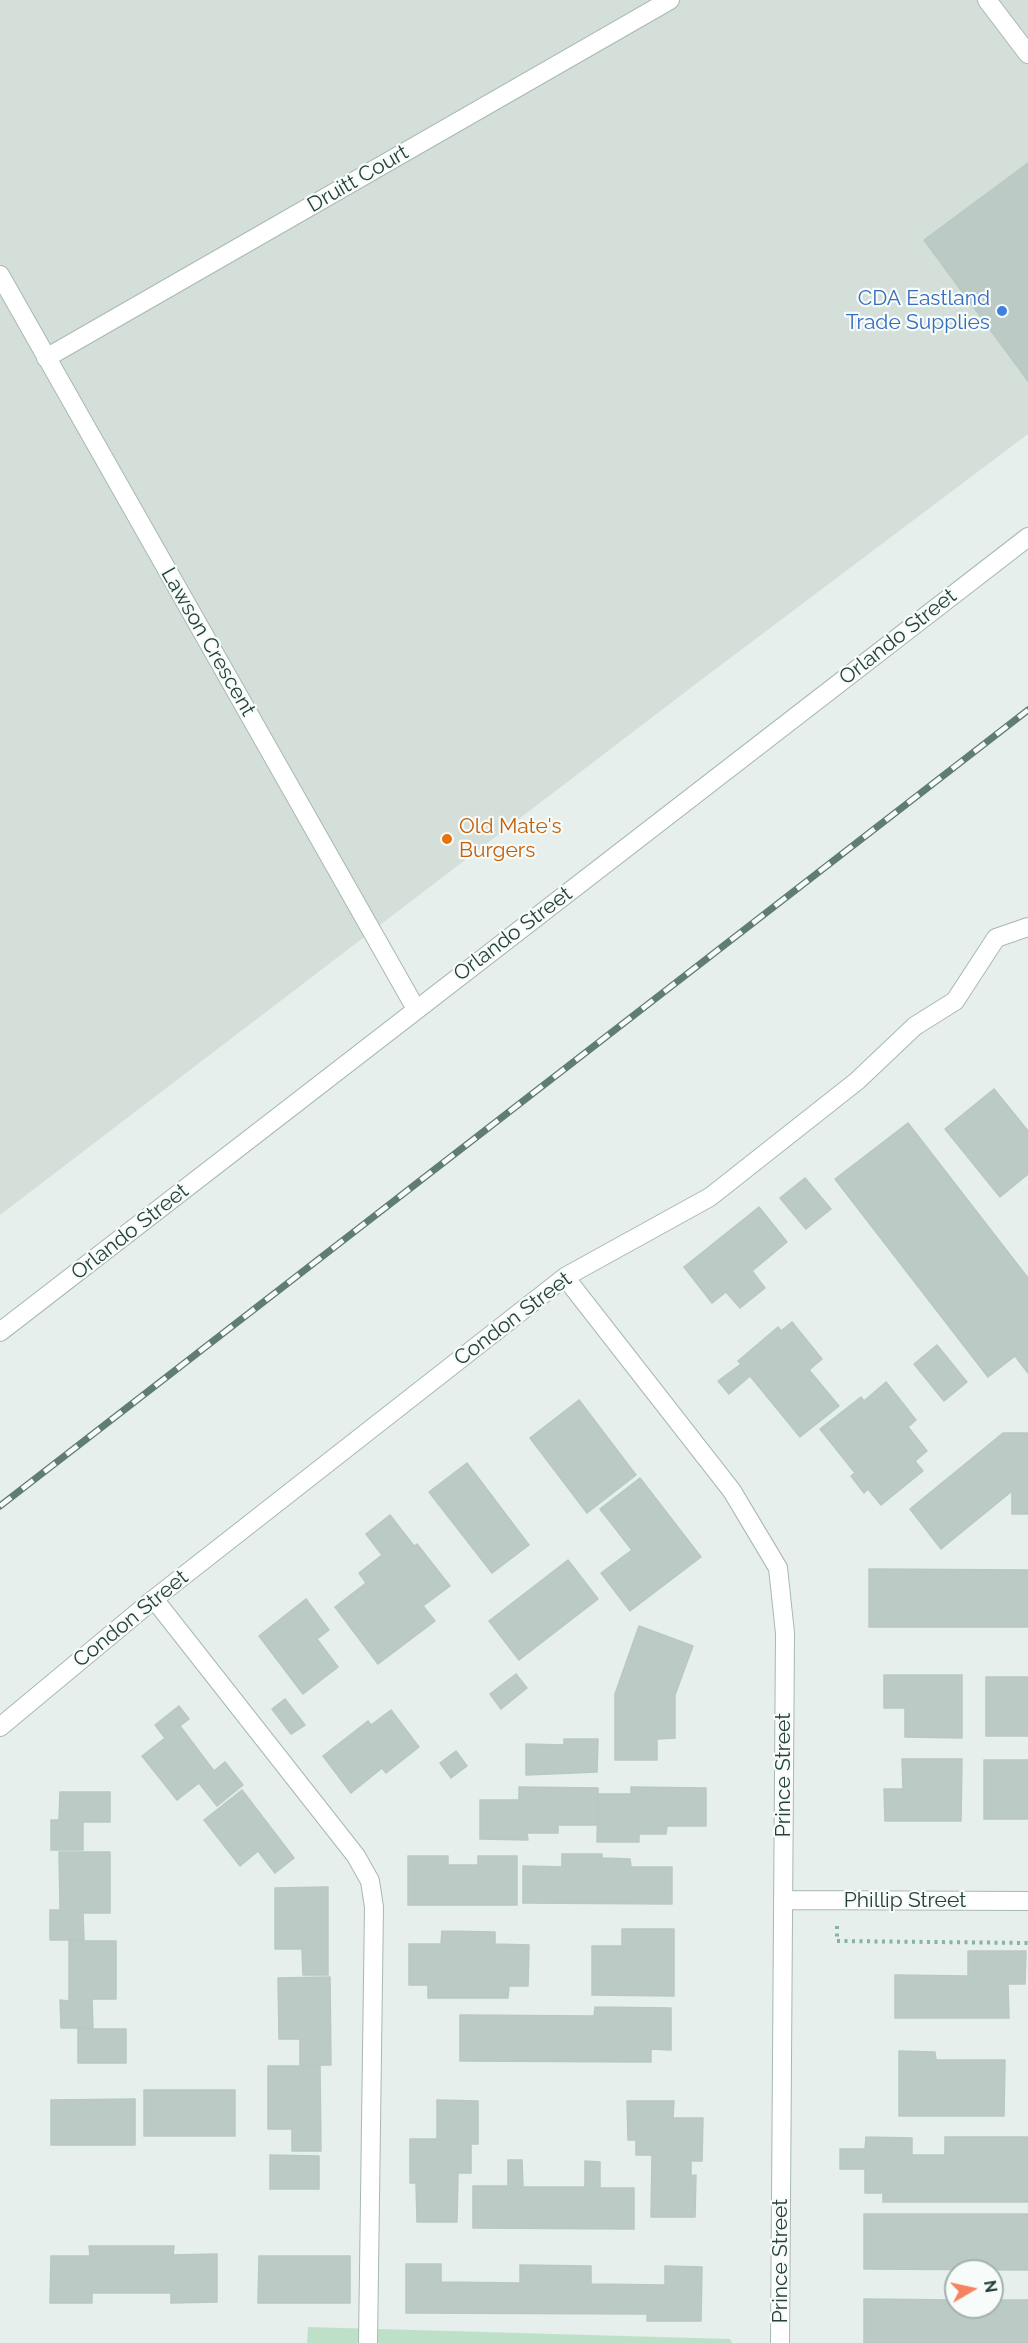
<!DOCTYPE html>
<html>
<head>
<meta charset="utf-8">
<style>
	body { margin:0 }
	#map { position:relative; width:1028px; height:2343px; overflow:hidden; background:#e6efeb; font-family:Raleway,sans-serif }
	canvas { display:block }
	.north { position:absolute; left:944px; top:2259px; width:60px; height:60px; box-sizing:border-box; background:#f7fbf9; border:2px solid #a3b1ad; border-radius:50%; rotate:81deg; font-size:16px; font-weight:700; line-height:24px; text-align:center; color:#24423a }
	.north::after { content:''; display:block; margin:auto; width:21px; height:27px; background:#f4845f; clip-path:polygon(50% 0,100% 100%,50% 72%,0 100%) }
</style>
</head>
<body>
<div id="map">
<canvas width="1028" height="2343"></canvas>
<div class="north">N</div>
</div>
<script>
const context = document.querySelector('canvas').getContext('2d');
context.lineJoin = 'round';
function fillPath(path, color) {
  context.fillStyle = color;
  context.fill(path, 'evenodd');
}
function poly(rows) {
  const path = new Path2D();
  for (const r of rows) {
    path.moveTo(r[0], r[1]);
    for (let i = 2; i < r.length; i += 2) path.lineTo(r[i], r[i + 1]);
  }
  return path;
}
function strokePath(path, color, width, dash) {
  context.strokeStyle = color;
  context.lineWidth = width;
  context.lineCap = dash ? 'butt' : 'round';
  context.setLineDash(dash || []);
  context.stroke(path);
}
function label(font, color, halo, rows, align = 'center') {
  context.font = font + ' Raleway,sans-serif';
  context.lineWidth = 4.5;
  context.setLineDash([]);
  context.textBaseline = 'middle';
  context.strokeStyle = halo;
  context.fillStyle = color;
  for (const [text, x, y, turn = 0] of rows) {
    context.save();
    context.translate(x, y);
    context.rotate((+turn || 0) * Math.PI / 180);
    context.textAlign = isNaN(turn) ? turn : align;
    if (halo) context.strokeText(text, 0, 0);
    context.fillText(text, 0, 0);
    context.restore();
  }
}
fillPath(poly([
	[0,0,1028,0,1028,434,701,680,0,1215]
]), '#d4dfda');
fillPath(poly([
	[308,2327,730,2339,732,2343,307,2343]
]), '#bfe0c8');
const building = poly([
	[1028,163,1028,381,924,240,1028,163],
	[994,1089,1028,1131,1028,1174,1000,1197,945,1129,994,1089],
	[908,1123,1028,1278,1028,1373,1015,1356,988,1377,835,1179,908,1123],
	[805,1178,831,1209,806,1229,780,1198,805,1178],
	[759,1207,787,1242,752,1271,765,1288,740,1308,726,1292,712,1303,684,1267,759,1207],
	[792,1322,822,1359,809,1370,839,1406,800,1437,750,1376,729,1394,718,1381,741,1364,738,1361,778,1327,781,1331,792,1322],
	[937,1345,967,1382,944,1401,914,1364,937,1345],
	[886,1382,916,1420,908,1427,927,1451,915,1461,923,1471,881,1505,868,1489,864,1493,851,1476,855,1473,820,1429,861,1397,864,1401,886,1382],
	[579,1400,636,1475,587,1513,530,1438,579,1400],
	[1003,1433,1028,1433,1028,1514,1012,1514,1012,1491,941,1549,910,1509,1003,1433],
	[467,1463,529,1545,492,1573,429,1492,467,1463],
	[640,1478,701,1557,630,1611,601,1573,632,1550,600,1509,640,1478],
	[390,1515,414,1546,417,1544,450,1586,423,1606,435,1621,378,1664,335,1607,366,1583,359,1573,382,1555,366,1534,390,1515],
	[568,1560,598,1599,519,1660,489,1621,568,1560],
	[869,1569,1028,1570,1028,1627,869,1627,869,1569],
	[306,1599,329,1630,317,1639,338,1667,303,1694,259,1636,306,1599],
	[639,1626,693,1646,675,1695,675,1738,657,1739,657,1760,615,1760,615,1694,639,1626],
	[516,1674,527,1688,501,1709,490,1694,516,1674],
	[884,1675,962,1675,962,1738,905,1737,905,1708,884,1708,884,1675],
	[986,1677,1028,1677,1028,1736,986,1736,986,1677],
	[285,1699,305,1725,291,1734,272,1709,285,1699],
	[179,1706,189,1719,180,1726,214,1771,225,1762,243,1785,217,1806,199,1783,177,1800,142,1756,165,1738,155,1725,179,1706],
	[391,1710,419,1747,386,1773,382,1768,351,1793,323,1756,368,1721,371,1725,391,1710],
	[564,1739,598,1739,597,1772,526,1775,526,1744,564,1745,564,1739],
	[456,1751,467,1766,451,1778,440,1763,456,1751],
	[902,1759,962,1759,961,1821,885,1821,884,1789,903,1789,902,1759],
	[984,1760,1028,1760,1028,1819,984,1819,984,1760],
	[519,1787,598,1788,598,1825,558,1825,558,1833,527,1833,528,1840,480,1839,480,1800,519,1800,519,1787],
	[631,1787,706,1788,706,1826,667,1826,666,1834,639,1834,639,1842,597,1842,598,1794,631,1794,631,1787],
	[242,1790,294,1858,275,1873,258,1851,240,1866,204,1820,242,1790],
	[60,1792,110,1792,110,1822,83,1822,83,1850,51,1850,51,1820,59,1820,60,1792],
	[59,1852,110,1852,110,1913,83,1913,84,1940,50,1940,50,1910,60,1910,59,1852],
	[562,1854,602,1854,602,1858,630,1859,631,1867,672,1867,672,1904,523,1903,523,1866,562,1867,562,1854],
	[408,1856,448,1856,448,1865,478,1865,478,1856,517,1856,517,1905,408,1905,408,1856],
	[328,1887,328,1975,303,1975,302,1949,275,1949,275,1888,328,1887],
	[622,1929,674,1929,674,1996,592,1995,592,1946,622,1946,622,1929],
	[442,1931,495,1932,495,1944,529,1945,528,1986,509,1986,508,1998,428,1998,428,1985,409,1985,409,1944,441,1944,442,1931],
	[69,1941,116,1941,116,1999,92,1999,93,2028,61,2028,60,2000,69,2001,69,1941],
	[968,1951,1026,1951,1025,1984,1008,1984,1009,2018,895,2018,895,1975,968,1976,968,1951],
	[330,1977,331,2065,300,2065,300,2039,279,2039,278,1978,330,1977],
	[595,2007,671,2008,671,2050,651,2049,651,2062,460,2061,460,2015,594,2016,595,2007],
	[78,2029,126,2029,126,2063,78,2063,78,2029],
	[899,2051,935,2052,936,2060,1005,2060,1004,2116,899,2116,899,2051],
	[268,2066,320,2066,321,2151,292,2151,292,2129,268,2129,268,2066],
	[144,2090,235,2090,235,2136,144,2136,144,2090],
	[135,2099,135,2145,51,2145,51,2100,135,2099],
	[437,2100,478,2101,478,2144,471,2144,471,2173,458,2173,457,2222,417,2222,416,2183,410,2183,410,2139,437,2139,437,2100],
	[627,2101,674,2101,673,2118,703,2118,702,2161,691,2161,691,2176,696,2175,695,2217,651,2217,652,2155,636,2155,636,2140,628,2140,627,2101],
	[866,2137,912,2138,912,2155,945,2155,945,2137,1028,2137,1028,2202,883,2202,883,2193,865,2193,865,2169,840,2169,840,2149,865,2149,866,2137],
	[270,2155,319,2156,319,2189,270,2189,270,2155],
	[508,2160,522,2160,523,2187,585,2187,585,2161,600,2162,600,2188,634,2188,634,2229,473,2228,473,2186,508,2186,508,2160],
	[864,2214,1028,2214,1028,2270,864,2269,864,2214],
	[89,2246,174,2246,173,2255,217,2254,217,2302,171,2303,171,2293,92,2293,92,2303,50,2303,51,2256,90,2256,89,2246],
	[259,2256,350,2256,350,2303,258,2303,259,2256],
	[406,2264,441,2264,441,2282,520,2283,520,2265,591,2266,591,2284,665,2285,665,2266,702,2267,701,2321,647,2321,647,2314,406,2313,406,2264],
	[864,2299,956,2300,956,2307,992,2307,992,2300,1028,2300,1028,2343,864,2343,864,2299]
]);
fillPath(building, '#bbcac4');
strokePath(building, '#b8c9c2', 1.5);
const minor = poly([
	[987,0,1028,54],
	[0,275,416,1009],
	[46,358,670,0],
	[565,1277,732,1491,778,1568,785,1633,780,2343],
	[0,1332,1028,537],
	[154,1599,356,1856,370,1881,374,1907,368,2343],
	[0,1727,154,1599,565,1277,710,1197,857,1081,915,1026,955,1001,996,938,1028,927],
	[783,1900,1028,1901]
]);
strokePath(minor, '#a8b8b2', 20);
strokePath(poly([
	[837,1926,837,1941,1028,1943]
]), '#86b3a5', 4, [3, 4.5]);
strokePath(minor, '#fff', 18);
const rail = poly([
	[0,1506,1028,710]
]);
strokePath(rail, '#5f7d75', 7);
strokePath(rail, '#f7fbf9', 4.5, [14]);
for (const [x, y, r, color] of [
	[1002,311,6,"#3f7fe0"],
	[447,839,6,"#e8710a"]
]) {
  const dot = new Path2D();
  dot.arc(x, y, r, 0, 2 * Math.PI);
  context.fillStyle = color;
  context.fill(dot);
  strokePath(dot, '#f7fbf9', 2);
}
label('21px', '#24423a', '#f7fbf9', [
	["Druitt Court",358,179,-30],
	["Orlando Street",898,637,-38],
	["Lawson Crescent",208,642,60],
	["Orlando Street",513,934,-37],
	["Orlando Street",130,1232,-38],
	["Condon Street",513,1319,-37],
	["Condon Street",131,1619,-39],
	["Prince Street",784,1775,-90],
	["Phillip Street",905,1901],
	["Prince Street",781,2261,-90]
]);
label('21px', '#366cbe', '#f7fbf9', [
	["CDA Eastland",990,299],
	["Trade Supplies",990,323]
], 'right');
label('21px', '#c56008', '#f7fbf9', [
	["Old Mate's",459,827],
	["Burgers",459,851]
], 'left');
</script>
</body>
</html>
